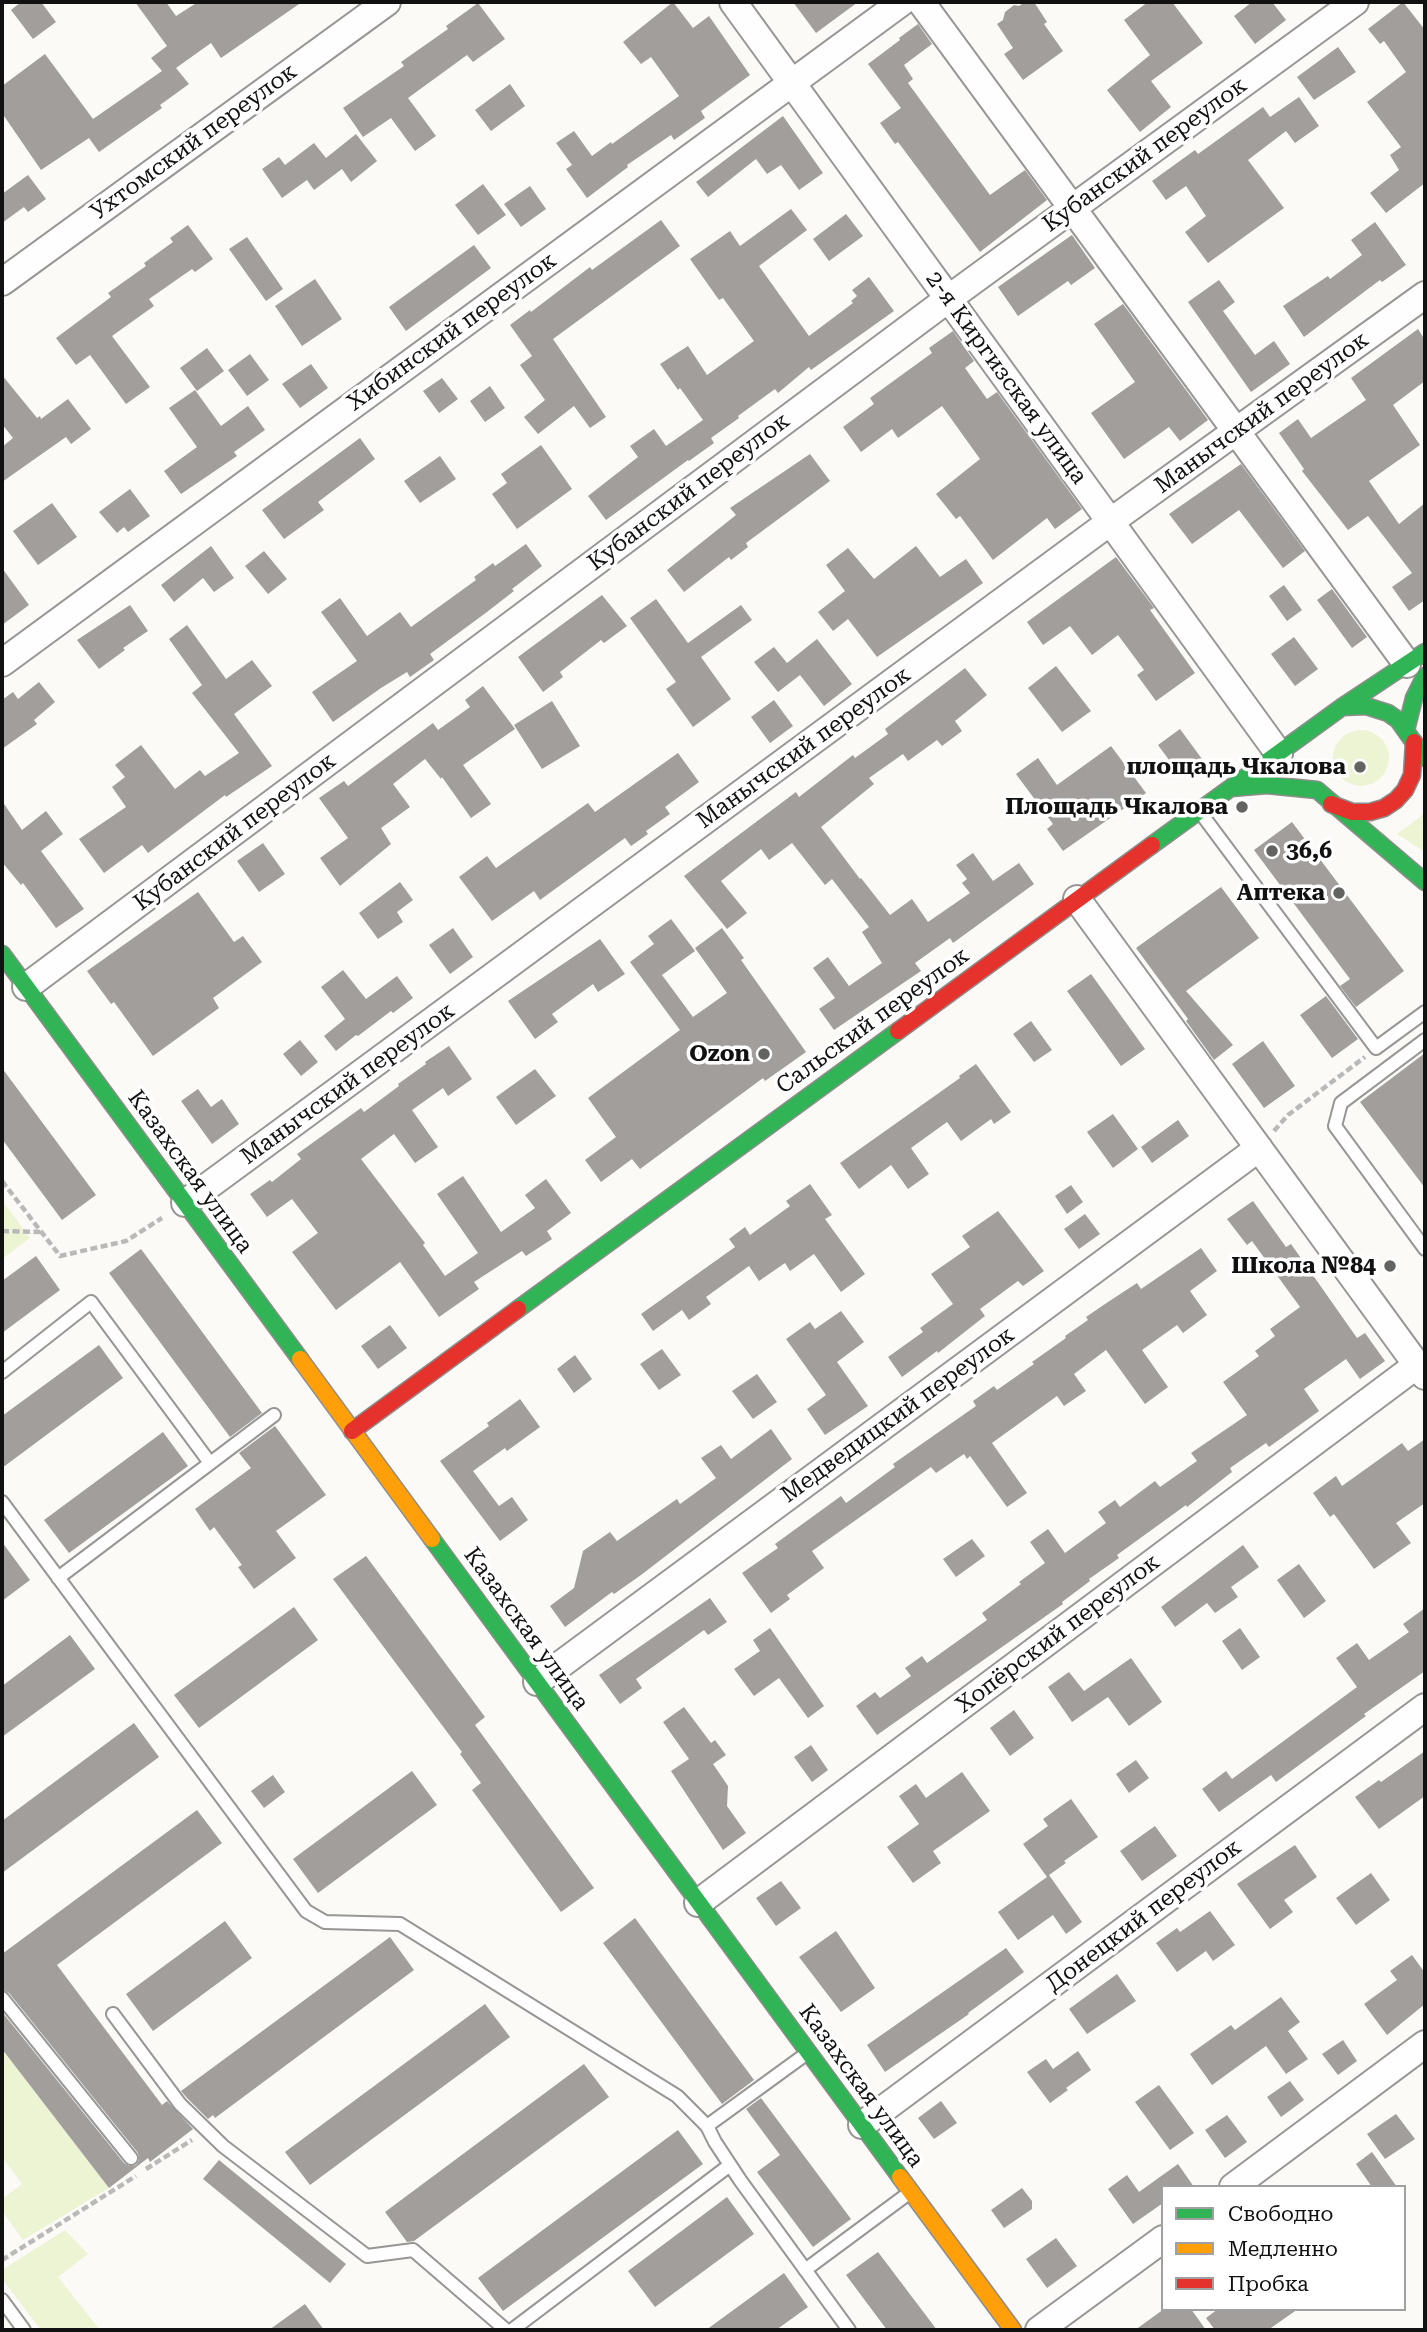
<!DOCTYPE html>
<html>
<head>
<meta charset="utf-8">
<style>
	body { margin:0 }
	#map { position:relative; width:1427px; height:2332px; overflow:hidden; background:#fcfaf7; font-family:"Roboto Serif",serif }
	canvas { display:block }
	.frame { position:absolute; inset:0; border:4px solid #111; pointer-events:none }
	.legend { position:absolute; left:1161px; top:2185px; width:245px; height:126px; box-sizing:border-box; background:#fff; border:2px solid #a0a0a0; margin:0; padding:9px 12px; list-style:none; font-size:21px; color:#111 }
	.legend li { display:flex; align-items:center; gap:14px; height:35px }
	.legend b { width:35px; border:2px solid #a0a0a0 }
</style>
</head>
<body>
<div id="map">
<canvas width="1427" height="2332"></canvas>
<div class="frame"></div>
<ul class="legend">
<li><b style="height:9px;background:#30b455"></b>Свободно</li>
<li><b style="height:9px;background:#ff9f0a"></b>Медленно</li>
<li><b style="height:9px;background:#e5322d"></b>Пробка</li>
</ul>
</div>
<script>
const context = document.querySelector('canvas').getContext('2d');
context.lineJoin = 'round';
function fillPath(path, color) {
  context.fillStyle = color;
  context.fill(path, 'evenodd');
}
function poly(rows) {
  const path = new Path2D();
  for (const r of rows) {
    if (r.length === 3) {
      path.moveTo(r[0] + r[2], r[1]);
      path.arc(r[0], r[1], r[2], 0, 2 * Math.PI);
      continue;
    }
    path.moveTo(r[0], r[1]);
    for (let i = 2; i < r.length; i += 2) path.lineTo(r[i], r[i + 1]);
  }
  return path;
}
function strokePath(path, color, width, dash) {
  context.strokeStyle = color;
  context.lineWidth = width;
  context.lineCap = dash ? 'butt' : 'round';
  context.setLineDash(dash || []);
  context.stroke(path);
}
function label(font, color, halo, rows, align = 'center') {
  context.font = font + ' "Roboto Serif",serif';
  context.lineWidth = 7;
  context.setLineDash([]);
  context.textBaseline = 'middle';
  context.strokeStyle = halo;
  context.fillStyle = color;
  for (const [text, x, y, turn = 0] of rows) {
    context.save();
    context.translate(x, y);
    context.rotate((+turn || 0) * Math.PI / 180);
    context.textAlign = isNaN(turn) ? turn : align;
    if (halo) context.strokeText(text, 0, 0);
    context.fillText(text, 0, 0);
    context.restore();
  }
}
fillPath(poly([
	[1361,758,28],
	[1425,811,1425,852,1397,834,1419,818],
	[2,1200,30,1238,2,1259],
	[2,2049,109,2188,23,2240,2,2211,2,2199,22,2184,2,2157],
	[65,2230,88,2254,58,2277,100,2330,41,2330,2,2279,2,2270]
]), '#ecf4d4');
fillPath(poly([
	[21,2,41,2,56,22,33,39,11,10],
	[135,2,166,2,176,16,198,2,302,2,221,58,211,43,176,68,189,84,160,105,162,108,99,152,89,138,41,170,2,113,2,86,45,54,93,119,162,71,151,58,167,46],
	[673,2,693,28,709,16,750,75,701,111,705,118,674,140,671,135,627,165,628,167,587,198,566,169,572,165,556,143,574,131,592,156,611,142,612,144,679,96,651,57,641,64,623,42],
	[793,2,858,2,816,33],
	[1025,2,1034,2,1047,22,1044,24,1063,51,1023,80,1004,54,1013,48,997,24,1003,20,1005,12,1014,5,1019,6],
	[1148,2,1172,2,1203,43,1151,81,1171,107,1140,132,1107,90,1150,55,1124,20],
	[1252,2,1272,2,1286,20,1255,44,1234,16],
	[1403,2,1425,30,1425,183,1386,213,1370,193,1399,170,1390,155,1401,147,1367,102,1406,72,1384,41,1380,44,1368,29],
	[478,3,505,39,473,62,467,55,408,98,436,136,415,151,391,118,363,137,343,108,404,66,401,62,448,29,446,26],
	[918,24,932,44,904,65,913,79,908,83,990,195,1025,170,1047,200,980,252,898,142,895,144,880,123,901,108,868,64,900,40,899,38],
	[1338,47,1356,72,1314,100,1297,77],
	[510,84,525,106,491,131,475,110],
	[1299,97,1319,126,1295,143,1286,131,1248,160,1284,208,1208,263,1185,232,1206,216,1186,186,1166,200,1152,181,1195,150,1198,154,1263,107,1270,117],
	[783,116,823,173,799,190,781,165,767,174,756,159,708,197,696,182],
	[356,134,377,161,351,182,342,169,314,190,307,180,282,198,262,169,279,157,285,165,314,143,326,158],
	[28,175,46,199,28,212,24,207,2,223,2,194],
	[483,184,506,215,478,235,455,205],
	[530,186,546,209,521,227,504,204],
	[791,209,807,230,759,266,809,336,853,303,851,301,857,296,852,290,869,277,894,311,811,370,809,367,778,393,775,389,738,416,739,418,711,438,714,443,689,461,688,460,606,520,588,496,638,457,630,446,654,429,666,446,703,420,680,388,678,390,660,364,688,346,707,375,754,341,723,298,719,300,690,259,730,231,740,246],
	[846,214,863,236,829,261,813,239],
	[661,220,680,246,553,339,606,417,590,428,574,406,538,434,524,417,545,400,520,365,532,356,510,325,530,310,531,312,590,267,592,270],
	[1375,222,1406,265,1382,282,1380,280,1304,337,1283,306,1328,276,1330,279,1362,255,1351,240],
	[188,225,213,259,195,272,192,269,149,299,154,306,112,336,150,387,126,404,90,355,76,365,56,338,111,297,108,293,146,266,144,263,173,242,170,238],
	[1072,235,1095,268,1071,285,1068,281,1018,316,998,287],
	[247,237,283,289,266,301,229,249],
	[474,245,491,268,406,331,389,307],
	[315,279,342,319,302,346,275,306],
	[1219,280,1235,302,1223,311,1255,355,1274,341,1290,364,1251,392,1188,302],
	[1123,304,1208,420,1180,441,1169,427,1124,459,1091,413,1135,382,1094,324],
	[1418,329,1425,340,1425,381,1393,405,1420,445,1369,481,1399,524,1425,503,1425,600,1409,611,1392,587,1412,573,1368,516,1348,530,1302,471,1304,469,1279,433,1298,419,1311,438,1366,400,1351,378],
	[953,331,974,361,965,368,987,399,997,392,1082,509,1055,529,1047,518,993,560,960,516,956,519,936,494,980,459,942,406,898,438,892,429,861,452,843,427,874,404,870,398,932,353,929,348],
	[207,348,224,371,197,391,180,368],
	[250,354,269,380,247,396,228,370],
	[311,364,328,388,300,408,282,384],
	[2,375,37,418,40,416,41,419,68,399,91,429,71,444,66,437,2,482,2,447,13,438,2,424],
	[442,378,458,399,439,413,423,391],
	[490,386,505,408,485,422,470,401],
	[195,390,221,426,248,406,265,430,234,452,237,456,181,494,164,471,197,447,169,408],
	[360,438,375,459,318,502,324,510,284,539,262,510],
	[541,445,572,489,517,529,492,494,507,483,501,474],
	[810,454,830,481,746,543,748,547,731,560,729,557,684,592,667,570,736,515,730,508],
	[440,456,456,479,420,503,404,481],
	[1241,464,1305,551,1283,568,1239,510,1192,544,1169,514],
	[130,489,150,516,128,532,124,527,117,533,99,512],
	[52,503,77,537,38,565,13,531],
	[526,544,542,566,512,589,514,591,487,612,430,654,434,660,410,677,407,672,381,688,333,722,312,692,357,661,321,612,340,598,367,636,400,612,411,627,476,580,474,577,493,563,495,566],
	[211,546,234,578,214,592,203,578,174,602,161,585],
	[916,546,940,577,966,559,983,583,877,657,848,619,833,631,818,612,845,591,826,565,848,548,874,579],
	[264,551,287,579,268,594,245,566],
	[1116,557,1154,608,1150,610,1195,673,1156,701,1137,675,1144,670,1118,635,1092,655,1070,626,1043,645,1027,622],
	[2,568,29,605,2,625],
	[1284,585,1302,610,1287,621,1269,596],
	[1332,589,1367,637,1352,648,1317,600],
	[602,595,627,626,604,643,601,640,560,672,563,677,543,692,518,657],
	[656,599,688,643,741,605,752,620,701,657,731,699,693,727,666,689,676,682,630,618],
	[130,605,148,631,123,648,125,650,99,669,77,640],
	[187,625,226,679,252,660,272,686,234,714,272,766,226,797,225,795,148,853,142,845,104,873,79,839,126,807,112,787,125,777,115,765,141,745,175,789,200,770,205,776,239,753,192,693,202,685,169,639],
	[1294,637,1318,669,1295,686,1271,654],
	[817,639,852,684,824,706,800,675,778,692,754,662,774,647,787,663],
	[1056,666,1091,711,1062,732,1028,688],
	[965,668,987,695,955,721,962,731,942,746,937,740,908,761,903,754,869,778,874,784,821,827,860,879,861,878,890,915,912,899,928,922,970,893,962,883,967,879,956,865,973,853,993,881,1019,863,1034,884,953,943,950,938,915,963,921,971,834,1030,819,1009,835,998,813,968,828,957,849,986,882,963,862,932,869,927,832,879,825,885,792,843,769,860,761,849,721,881,747,913,727,929,684,876,796,792,799,797,853,755,855,758,888,734,885,729],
	[39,682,55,702,34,720,37,724,2,749,2,700,13,692,18,699],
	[483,686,515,729,463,765,491,804,471,818,442,777,441,779,425,759,393,784,410,807,381,828,391,844,340,886,320,858,348,838,319,798,344,781,348,786,433,723,438,730,470,707,465,700],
	[774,700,793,726,770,743,751,717],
	[552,701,580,746,542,769,514,725],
	[1180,729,1202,759,1180,775,1158,745],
	[1111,746,1146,793,1063,851,1047,829,1053,824,1016,774,1038,758,1057,785],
	[678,753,699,782,665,807,670,814,646,831,648,834,631,846,625,838,540,900,534,891,492,921,459,877,487,856,496,868,588,803,595,812],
	[2,801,22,830,46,811,63,834,41,851,84,909,56,928,23,883,21,885,2,862],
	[1292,822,1404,971,1356,1007,1340,986,1350,979,1254,850],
	[263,843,285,874,259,892,237,861],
	[400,882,413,900,397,912,403,922,378,939,359,913],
	[1221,887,1259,938,1186,991,1233,1045,1214,1060,1186,1021,1188,1019,1136,948],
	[198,892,234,942,243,936,262,962,213,998,219,1008,153,1056,114,1002,111,1004,87,971],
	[671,919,695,951,662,975,693,1017,727,993,695,948,722,928,744,958,741,960,806,1052,765,1081,763,1078,640,1169,632,1159,601,1182,585,1160,616,1137,588,1098,680,1030,630,962,654,944,648,936],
	[453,928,473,957,450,974,429,945],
	[600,939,625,974,598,992,593,984,552,1014,558,1022,535,1039,508,1001],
	[343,970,366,999,397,976,413,998,393,1013,391,1011,358,1036,356,1035,336,1051,324,1036,345,1019,321,987],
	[1091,974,1145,1049,1121,1066,1067,991],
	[1326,996,1358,1039,1332,1058,1300,1015],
	[1031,1021,1052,1050,1034,1062,1013,1034],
	[300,1040,318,1062,301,1076,283,1054],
	[1263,1041,1295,1086,1264,1108,1232,1064],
	[449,1046,472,1079,448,1096,443,1088,412,1110,438,1147,415,1163,394,1134,361,1159,425,1243,423,1245,445,1276,478,1253,437,1194,463,1176,501,1232,535,1208,525,1195,546,1179,571,1213,547,1231,552,1239,526,1256,522,1251,474,1282,479,1289,439,1317,400,1262,336,1310,292,1252,318,1233,292,1199,267,1217,250,1194,270,1180,272,1182,301,1159,297,1154,361,1108,364,1112,399,1086,398,1084,426,1064,425,1062],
	[1425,1053,1425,1188,1360,1102],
	[976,1064,1011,1112,994,1124,991,1119,961,1141,947,1122,911,1148,929,1174,908,1189,891,1165,859,1189,840,1163,960,1078,959,1076],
	[2,1068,96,1195,62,1220,2,1139],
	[535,1069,556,1096,516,1125,496,1097],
	[198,1089,211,1107,222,1099,239,1124,212,1144,181,1101],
	[1113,1114,1138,1149,1113,1168,1087,1132],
	[1178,1120,1189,1136,1152,1163,1141,1147],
	[810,1184,832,1215,825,1219,865,1274,841,1292,814,1254,790,1271,785,1263,759,1281,749,1266,706,1297,711,1304,689,1320,682,1310,653,1331,641,1314,735,1247,729,1239,745,1227,750,1235,790,1206,786,1201],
	[1071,1185,1083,1202,1067,1214,1055,1196],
	[1253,1201,1286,1247,1291,1244,1357,1338,1365,1333,1385,1361,1360,1379,1346,1359,1304,1389,1319,1411,1269,1447,1266,1443,1230,1468,1232,1472,1187,1507,1186,1505,1117,1555,1119,1558,1089,1579,1090,1581,1062,1602,1063,1604,877,1735,856,1706,875,1692,880,1698,911,1676,905,1668,922,1656,927,1663,987,1620,982,1613,1021,1584,1019,1582,1045,1563,1030,1542,1048,1529,1065,1553,1106,1523,1098,1512,1115,1500,1120,1507,1155,1481,1160,1487,1197,1461,1191,1453,1247,1415,1223,1382,1259,1356,1255,1351,1275,1336,1270,1329,1300,1307,1252,1241,1247,1245,1227,1219],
	[998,1211,1044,1271,1023,1286,1018,1281,980,1309,985,1316,938,1353,937,1351,902,1377,888,1357,923,1332,920,1328,953,1304,931,1274,970,1247,962,1236],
	[1085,1214,1100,1234,1079,1249,1064,1229],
	[1201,1248,1217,1271,1190,1291,1207,1315,1183,1333,1177,1325,1142,1350,1168,1387,1145,1404,1106,1350,1074,1374,1086,1391,1064,1406,1057,1396,992,1443,1027,1493,1007,1507,970,1456,967,1459,964,1454,936,1473,931,1467,812,1551,824,1568,787,1595,790,1599,771,1613,742,1573,778,1548,775,1544,841,1496,846,1503,895,1467,893,1464,976,1406,973,1401,994,1386,997,1390,1034,1364,1032,1362,1066,1338,1065,1336,1088,1320,1086,1317,1105,1304,1137,1283,1141,1289],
	[141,1249,262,1413,230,1437,109,1273],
	[36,1256,60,1290,2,1333,2,1281],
	[841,1311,864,1342,837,1362,868,1406,825,1435,807,1409,826,1395,786,1339,810,1322,815,1329],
	[390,1325,407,1348,378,1369,361,1346],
	[99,1345,123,1378,2,1468,2,1416],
	[662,1349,681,1375,659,1390,640,1364],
	[575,1355,592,1379,574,1393,557,1369],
	[757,1374,777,1402,753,1419,732,1391],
	[520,1399,540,1427,507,1451,505,1448,473,1471,499,1506,512,1497,528,1520,500,1541,440,1461,489,1426,487,1423],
	[275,1426,326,1495,276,1531,296,1558,254,1589,238,1567,242,1565,214,1527,210,1531,195,1509,251,1468,239,1453],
	[771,1429,792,1459,641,1575,614,1594,612,1592,565,1627,550,1606,574,1588,583,1551,610,1532,617,1541,677,1499,680,1504,716,1478,701,1458,721,1445,731,1459],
	[163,1432,188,1466,69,1553,44,1520],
	[1425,1439,1425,1503,1396,1523,1411,1543,1374,1569,1334,1514,1330,1517,1313,1493,1336,1476,1342,1486,1402,1443,1408,1451],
	[972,1539,985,1556,956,1577,943,1559],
	[2,1542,30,1580,2,1601],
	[1243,1545,1259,1567,1231,1587,1238,1597,1215,1613,1207,1603,1175,1627,1161,1607],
	[366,1556,485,1717,475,1725,594,1888,561,1912,472,1790,481,1783,460,1754,462,1752,333,1579],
	[1299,1564,1326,1601,1304,1618,1277,1580],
	[710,1598,727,1622,708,1635,704,1630,636,1679,642,1688,620,1704,599,1675],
	[294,1607,318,1640,199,1728,174,1695],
	[1425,1608,1425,1671,1364,1714,1366,1716,1276,1782,1271,1775,1219,1812,1202,1789,1226,1771,1232,1779,1357,1687,1336,1658,1357,1643,1369,1660,1409,1632,1403,1624],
	[770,1628,824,1706,808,1718,779,1678,754,1696,734,1669,760,1651,753,1640],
	[1240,1628,1260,1657,1242,1670,1222,1641],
	[70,1635,95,1669,2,1737,2,1686],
	[1131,1658,1162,1702,1129,1726,1108,1697,1072,1722,1048,1687,1069,1672,1084,1691],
	[684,1707,711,1743,715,1740,726,1755,713,1764,728,1786,727,1806,746,1833,723,1850,671,1771,689,1759,663,1722],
	[1014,1710,1034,1738,1010,1756,990,1728],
	[134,1723,159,1757,2,1873,2,1821],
	[811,1745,828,1770,812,1782,794,1757],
	[1425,1751,1425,1796,1379,1829,1355,1797,1379,1780,1381,1782],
	[1136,1760,1149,1778,1129,1793,1116,1774],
	[412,1771,437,1805,318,1893,293,1859],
	[962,1772,990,1811,933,1851,941,1863,913,1883,887,1847,919,1824,899,1796,916,1784,926,1798],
	[273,1775,285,1792,264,1808,251,1791],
	[1071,1799,1098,1837,1064,1861,1066,1863,1049,1875,1082,1922,1066,1934,1053,1915,1018,1940,998,1912,1047,1877,1023,1844,1048,1826,1043,1819],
	[197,1810,222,1843,57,1965,162,2105,167,2101,193,2129,150,2162,148,2158,109,2188,2,2049,2,2012,124,2163,129,2166,136,2165,139,2160,138,2153,9,1993,2,1989,2,1954],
	[1155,1826,1177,1856,1142,1881,1120,1851],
	[1295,1845,1317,1877,1284,1900,1293,1912,1270,1929,1237,1884],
	[1371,1873,1390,1900,1356,1925,1336,1898],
	[781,1881,801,1908,776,1926,756,1898],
	[1210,1911,1235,1945,1213,1961,1206,1951,1177,1972,1156,1943,1177,1928,1180,1932],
	[635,1918,754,2080,722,2104,603,1943],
	[225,1921,252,1958,153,2031,126,1994],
	[836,1931,875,1988,841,2012,799,1957],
	[390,1937,414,1970,215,2118,213,2115,208,2119,187,2098,181,2091],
	[1006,1948,1024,1972,968,2013,969,2014,885,2072,867,2045],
	[1412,1955,1425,1973,1425,2004,1387,2035,1364,2004,1397,1980,1390,1971],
	[1117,1974,1136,2001,1087,2034,1069,2009],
	[1281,1997,1300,2022,1288,2031,1308,2059,1286,2074,1266,2046,1212,2085,1190,2054,1231,2025,1235,2030],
	[485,2004,510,2037,310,2185,285,2152],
	[1343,2040,1357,2061,1338,2075,1322,2054],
	[1078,2051,1091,2070,1066,2088,1068,2090,1050,2103,1027,2072,1046,2059,1053,2069],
	[584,2064,609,2097,414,2241,407,2242,385,2212],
	[1290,2081,1304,2100,1281,2117,1267,2097],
	[1159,2085,1194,2133,1170,2150,1135,2102],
	[761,2098,851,2219,813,2247,757,2172,780,2155,746,2109],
	[941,2101,957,2123,934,2139,918,2118],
	[1396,2114,1415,2139,1385,2159,1367,2134],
	[1227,2115,1247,2142,1225,2158,1205,2130],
	[678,2130,703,2164,503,2311,478,2278],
	[1372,2152,1397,2187,1372,2187,1356,2164],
	[219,2160,346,2264,330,2283,203,2179],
	[1178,2164,1194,2187,1163,2187,1163,2203,1133,2224,1108,2189,1127,2175,1139,2192],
	[1022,2188,1032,2201,1032,2209,1004,2228,991,2210],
	[727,2197,754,2234,655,2307,628,2271],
	[1056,2238,1077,2266,1047,2288,1026,2259],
	[878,2252,937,2330,887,2330,846,2275],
	[784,2273,808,2307,776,2330,706,2330],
	[305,2304,324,2330,269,2330],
	[1164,2309,1191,2309,1206,2330,1135,2330],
	[1218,2309,1298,2309,1268,2330,1215,2330,1206,2318]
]), '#a19e9c');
const lane = poly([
	[1200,812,1376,1048,1425,1012],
	[1425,1040,1341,1103,1335,1126,1425,1249],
	[2,1372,91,1302,210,1463],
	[2,1502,306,1911,325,1922,400,1924,677,2096,707,2126,715,2142,740,2180,849,2330],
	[58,1578,274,1415],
	[2,1998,131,2158],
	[113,2014,180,2104,223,2146,367,2256,413,2250,506,2330],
	[707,2126,806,2054],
	[805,2270,909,2193],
	[2,2300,24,2330],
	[512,2330,730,2165]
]);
const street = poly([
	[733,2,1279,754],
	[921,2,1407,664],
	[2,282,387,2],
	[2,663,902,2],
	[1077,899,1425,1376],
	[26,987,948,299,1355,2],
	[185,1203,1110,522,1425,295],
	[537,1682,1259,1148],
	[698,1903,1417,1365],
	[862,2125,1425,1707],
	[1233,2187,1425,2044],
	[1039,2330,1163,2239]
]);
const fast = poly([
	[1342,707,1366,706,1388,713,1398,720,1425,758],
	[1406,730,1414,698,1425,676],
	[1231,788,1267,785,1317,790,1425,882],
	[1152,845,1342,707,1425,652],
	[2,954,300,1359],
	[518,1309,898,1031],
	[432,1539,900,2177]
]);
const slow = poly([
	[300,1359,432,1539],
	[900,2177,1013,2330]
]);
const jam = poly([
	[1331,804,1352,812,1370,812,1384,808,1396,800,1405,790,1412,775,1414,742],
	[898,1031,1152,845],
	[352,1431,518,1309]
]);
strokePath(lane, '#979695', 16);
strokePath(street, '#979695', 30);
strokePath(fast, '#8d8d8b', 19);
strokePath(slow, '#8d8d8b', 19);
strokePath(jam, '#8d8d8b', 19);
strokePath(poly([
	[1274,1131,1288,1115,1365,1057],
	[2,1181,60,1256,126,1241,162,1218],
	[2,1231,40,1232],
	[146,2169,192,2140],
	[2,2260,136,2176]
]), '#b9b9b8', 4.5, [7, 3.5]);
strokePath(lane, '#fffefe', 12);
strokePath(street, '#fffefe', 26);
strokePath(fast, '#30b455', 16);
strokePath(slow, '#ff9f0a', 16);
strokePath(jam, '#e5322d', 16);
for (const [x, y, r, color] of [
	[1360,767,7,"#636362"],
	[1242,807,7,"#636362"],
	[1272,851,7,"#636362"],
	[1339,893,7,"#636362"],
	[764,1054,7,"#636362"],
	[1390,1266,7,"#636362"]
]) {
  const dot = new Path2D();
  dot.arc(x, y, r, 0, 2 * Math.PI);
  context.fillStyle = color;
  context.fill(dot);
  strokePath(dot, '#fff', 2.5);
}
label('23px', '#111', '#fff', [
	["Ухтомский переулок",194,142,-36],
	["Кубанский переулок",1145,155,-36],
	["Хибинский переулок",452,332,-36],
	["2-я Киргизская улица",1006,378,54],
	["Манычский переулок",1262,413,-36],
	["Кубанский переулок",689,492,-37],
	["Манычский переулок",804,748,-36],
	["Кубанский переулок",235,832,-37],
	["Сальский переулок",873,1021,-36],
	["Манычский переулок",348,1084,-36],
	["Казахская улица",190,1172,54],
	["Медведицкий переулок",898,1415,-36],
	["Казахская улица",526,1629,54],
	["Хопёрский переулок",1058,1634,-37],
	["Донецкий переулок",1144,1916,-37],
	["Казахская улица",861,2086,54]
]);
label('bold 23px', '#111', '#fff', [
	["площадь Чкалова",1346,767],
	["Площадь Чкалова",1228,807],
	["36,6",1286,851,"left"],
	["Аптека",1325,893],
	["Ozon",750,1054],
	["Школа №84",1376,1266]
], 'right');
</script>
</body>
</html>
